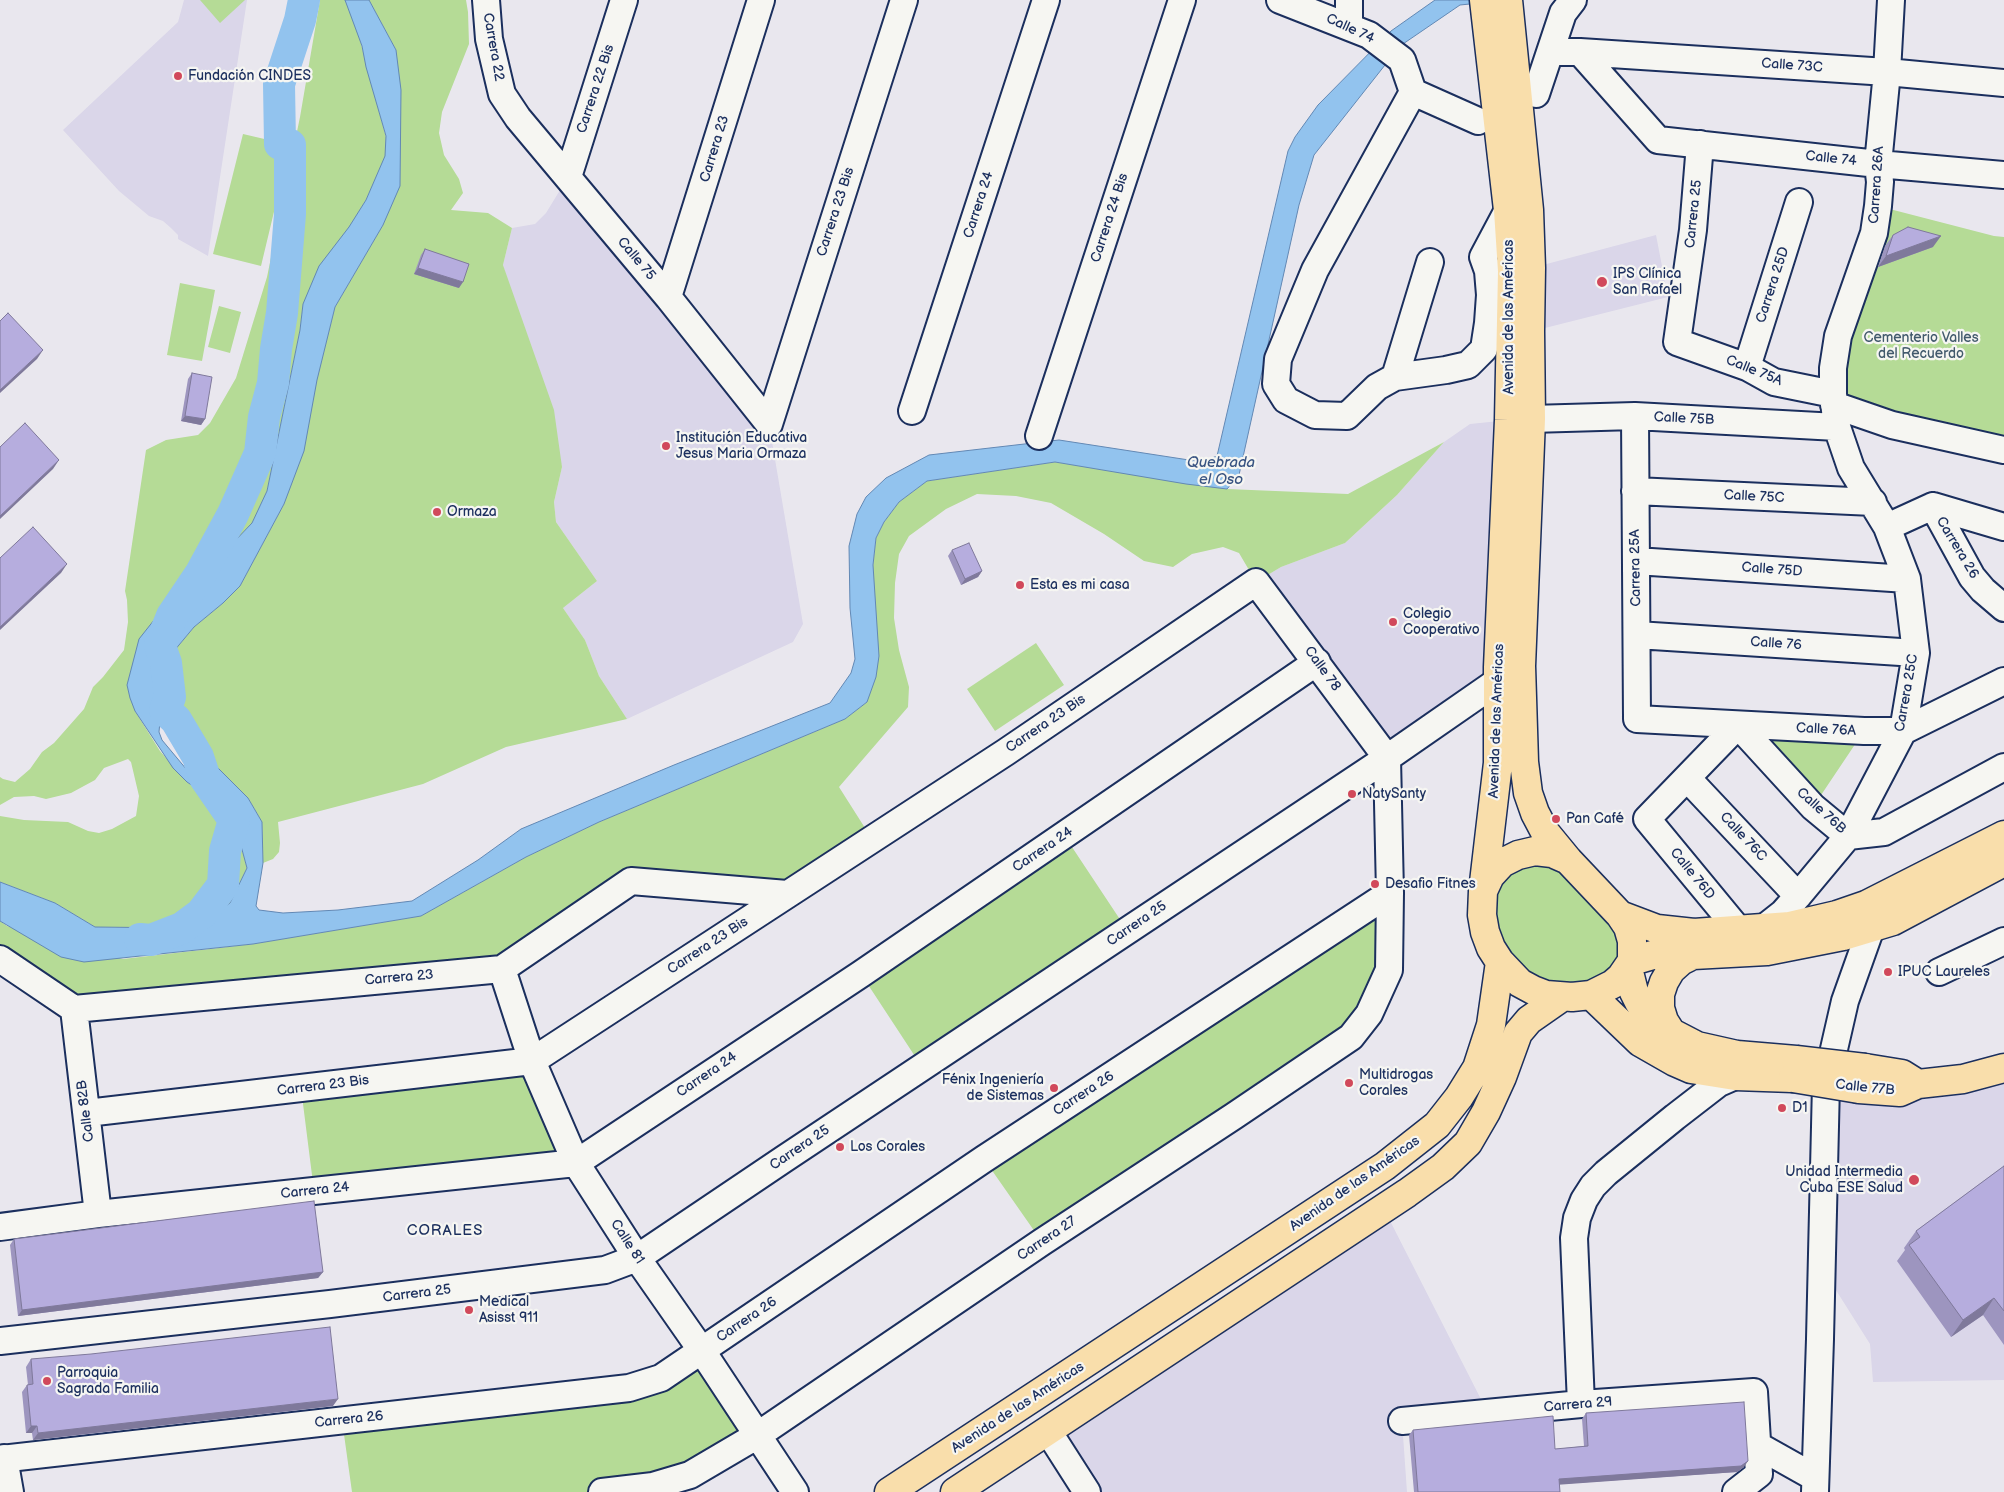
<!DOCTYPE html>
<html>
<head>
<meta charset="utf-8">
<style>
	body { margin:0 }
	canvas { display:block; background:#e9e7ee }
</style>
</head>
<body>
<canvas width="2004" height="1492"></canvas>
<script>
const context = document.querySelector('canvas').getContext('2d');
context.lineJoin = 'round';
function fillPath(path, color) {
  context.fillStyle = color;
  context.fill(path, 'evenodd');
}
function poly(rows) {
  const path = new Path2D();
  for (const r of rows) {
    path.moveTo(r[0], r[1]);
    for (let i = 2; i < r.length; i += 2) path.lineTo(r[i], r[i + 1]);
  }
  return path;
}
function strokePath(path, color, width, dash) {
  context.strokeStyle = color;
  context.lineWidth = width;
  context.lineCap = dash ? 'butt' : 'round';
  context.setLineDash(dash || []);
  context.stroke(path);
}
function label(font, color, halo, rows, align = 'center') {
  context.font = font + ' "Balsamiq Sans",sans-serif';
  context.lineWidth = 4.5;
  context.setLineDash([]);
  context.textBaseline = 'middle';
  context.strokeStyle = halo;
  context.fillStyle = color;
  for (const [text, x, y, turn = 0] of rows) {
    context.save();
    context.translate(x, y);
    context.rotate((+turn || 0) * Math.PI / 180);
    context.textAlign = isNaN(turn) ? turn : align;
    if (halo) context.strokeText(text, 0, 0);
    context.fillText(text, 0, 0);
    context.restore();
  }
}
fillPath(poly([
	[184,0,247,0,208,256,178,239,178,235,171,228,163,221,149,216,119,191,63,130,178,22],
	[568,177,769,424,803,624,793,642,627,719,599,676,585,640,563,608,597,581,556,522,554,502,562,467,503,265,512,228,535,224,546,213],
	[1656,235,1668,297,1537,330,1539,266],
	[1509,420,1498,667,1387,758,1256,582,1281,567,1345,543,1397,495,1444,442,1470,424],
	[2004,1068,2004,1380,1873,1382,1870,1344,1822,1268,1826,1084],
	[1384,1209,1488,1413,1402,1421,1407,1492,1087,1492,1048,1431]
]), '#dad6e9');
fillPath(poly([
	[200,0,245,0,220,23],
	[320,0,345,0,356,25,386,137,386,156,366,200,303,304,300,330,267,491,252,524,190,588,158,615,135,711,160,751,187,782,224,807,234,820,247,868,230,903,203,922,182,928,95,927,55,903,0,882,0,816,24,820,68,822,88,831,99,833,112,829,136,816,139,796,131,762,128,759,104,768,95,780,71,793,46,799,34,796,14,797,0,805,0,777,3,779,15,782,30,769,42,752,54,743,84,709,93,687,103,677,124,650,128,622,127,600,125,591,146,450,166,440,198,435,210,423,236,378,267,277,300,117],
	[369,0,466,0,468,12,469,44,442,112,439,133,444,155,459,179,463,193,451,210,488,213,512,228,503,265,554,410,562,467,554,502,556,522,597,581,563,608,585,640,599,676,627,719,506,747,423,784,278,822,280,843,279,852,273,859,263,863,262,822,248,798,216,766,181,719,170,697,164,677,169,657,194,627,223,603,240,586,284,504,335,307,383,225,396,50],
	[243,134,290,145,261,266,213,254],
	[1878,206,1994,236,2004,237,2004,450,1833,394],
	[180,283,215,290,202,361,167,355],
	[219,306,241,312,230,353,208,347],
	[1444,442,1397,495,1345,543,1281,567,1256,582,1239,553,1223,547,1192,554,1173,567,1144,561,1104,534,1051,503,1016,496,977,494,946,509,909,536,899,554,895,583,894,618,899,650,909,687,908,707,839,787,872,839,802,884,631,881,502,969,74,1009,0,959,0,921,7,926,123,959,253,944,421,916,526,857,599,822,845,719,867,702,873,565,876,538,884,522,899,502,927,481,1055,462,1227,489,1348,494],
	[1036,643,1064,685,995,731,967,689],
	[1738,725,1864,731,1813,807],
	[1064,835,1127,930,922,1067,861,974],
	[1552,853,1633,951,1585,996,1500,962,1490,876],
	[1390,893,1367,1017,1042,1242,984,1159],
	[532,1061,576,1163,314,1191,301,1088],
	[702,1351,758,1435,690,1475,602,1492,352,1492,342,1420,629,1388]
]), '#b5db96');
const water = poly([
	[345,0,369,0,396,50,401,90,400,186,383,225,335,307,317,380,304,451,284,504,240,586,223,603,194,627,169,657,164,677,170,697,181,719,216,766,248,798,262,822,263,863,256,906,259,910,283,913,338,910,412,901,478,860,521,829,674,765,830,703,851,673,855,659,850,608,849,546,857,514,866,497,886,478,929,455,1059,440,1202,462,1217,456,1288,151,1295,137,1318,105,1391,31,1435,0,1509,0,1460,5,1400,46,1314,155,1299,205,1239,475,1227,489,1186,484,1055,462,927,481,899,502,884,522,876,538,873,565,879,656,876,677,867,702,845,719,599,822,526,857,421,916,253,944,84,962,61,957,0,921,0,882,55,903,95,927,182,928,203,922,230,903,247,868,234,820,224,807,187,782,173,768,135,711,130,698,127,685,139,639,158,615,190,588,252,523,267,491,300,330,303,304,319,266,349,227,366,200,385,156,386,136,366,67,362,46,345,0],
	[165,710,170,712,184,733,198,757,205,778,187,770,162,740,159,732,160,721,165,710]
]);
fillPath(water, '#92c3ee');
strokePath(water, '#6288b4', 1);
strokePath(poly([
	[140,939,151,940,182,928,201,914,223,885,225,851,234,820,205,778,198,757,176,720,165,710,170,697,166,663,160,646,172,616,201,573,233,514,260,453,264,417,273,383,276,349,282,313,290,214,290,145,280,144,279,84,300,20,304,0]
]), '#92c3ee', 32);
const minor = poly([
	[486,0,489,39,502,94,518,118,668,297,769,424],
	[1280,0,1369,35,1402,60,1413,92,1478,121],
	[1349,0,1349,27],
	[1551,52,1580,52,1658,140,1878,164,2004,175],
	[1580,52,1887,72,2004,83],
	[1413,92,1315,270,1278,359,1276,384,1286,400,1315,415,1347,416,1377,387,1395,377,1446,370,1468,365,1484,349,1488,323,1490,295,1488,271,1483,257,1508,210],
	[1536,94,1563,13,1573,0],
	[1700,144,1693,230,1677,342,1747,367,1774,382,1833,394],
	[568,177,624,0],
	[668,297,761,0],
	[1747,367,1799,202],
	[1395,377,1430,262],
	[1834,405,1892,425,2004,450],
	[912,411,1046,0],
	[1635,416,1637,719,1864,731,1903,731,2004,681],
	[1531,419,1635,416,1837,427],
	[769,424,904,0],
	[1039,436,1182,0],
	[1635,491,1873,502],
	[1933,506,1972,577,1983,590,2004,608],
	[1933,506,2004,527],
	[1887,527,1933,506],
	[1636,561,1907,579],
	[1637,635,1916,653],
	[1738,725,1813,807,1848,836,1884,832,2004,767],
	[1687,778,1798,896],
	[1737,928,1647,819,1738,725],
	[1764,928,1783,913,1798,896,1848,836,1903,731,1916,653,1907,579,1887,527,1851,468,1837,427,1833,394,1833,368,1838,336,1874,233,1878,206,1880,182,1878,164,1887,72,1891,0],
	[0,959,74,1009,502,969,631,881,787,894],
	[502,969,532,1061,576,1163,637,1258,702,1351,795,1492],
	[1939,972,2004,941],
	[74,1009,98,1214],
	[87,1113,532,1061,1006,752,1256,582,1387,758],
	[0,1227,98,1214,576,1163,861,974,1317,662],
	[0,1341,330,1304,605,1270,637,1258,784,1159,1387,758,1498,681],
	[1581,1404,1574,1238,1577,1218,1584,1200,1593,1186,1606,1173,1675,1117,1719,1083,1735,1076],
	[1402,1421,1581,1404,1754,1392,1759,1474,1736,1492],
	[1048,1431,1087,1492],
	[1757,1445,1814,1477],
	[4,1458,10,1492],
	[0,1459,629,1388,661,1378,984,1159,1390,893],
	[602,1492,653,1486,690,1475,758,1435,1042,1242,1234,1116,1351,1037,1369,1014,1389,970,1390,893,1387,758],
	[1815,1492,1820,1339,1826,1084,1845,1001,1871,928]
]);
const major = poly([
	[1508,0,1529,210,1531,268,1530,331,1531,419,1521,666,1524,762,1528,793,1535,813,1545,832,1568,860],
	[1483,891,1490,876,1502,863,1518,855,1535,851,1552,853,1568,860,1620,915,1628,927,1632,941,1632,961,1621,977,1613,984,1591,995,1572,997,1546,995,1533,990,1520,983,1500,962,1491,948,1485,932,1482,915,1483,891,1498,763,1498,667,1509,420,1512,271,1508,210,1484,0],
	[1620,915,1657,929,1694,933,1790,926,1837,915,1866,905,2004,835],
	[1632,961,1656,954,1693,955,1767,951,1843,936,1893,921,2004,862],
	[1628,968,1634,992,1639,1002,1649,1017,1672,1033,1697,1046,1737,1055,1796,1060],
	[1591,995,1640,1042,1675,1062,1691,1069,1735,1076,1793,1078],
	[1671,1032,1664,1021,1660,1008,1660,994,1664,982,1671,970,1681,961,1693,955],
	[1865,1068,1902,1074,1918,1084],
	[1859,1089,1900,1092,1918,1084,1963,1079,2004,1068],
	[889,1492,1385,1166,1437,1125,1459,1097,1477,1068,1491,1025,1500,962],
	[955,1492,1407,1193,1443,1167,1468,1143,1486,1112,1502,1077,1518,1033,1529,1020,1562,997]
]);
strokePath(minor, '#1b2f5e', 30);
strokePath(major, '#1b2f5e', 31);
strokePath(minor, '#f6f6f2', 26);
strokePath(major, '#f9deab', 28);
const majorBridge = poly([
	[1796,1060,1865,1068],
	[1793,1078,1859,1089]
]);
strokePath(majorBridge, '#1b2f5e', 31, []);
strokePath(majorBridge, '#f9deab', 28);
fillPath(poly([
	[1893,235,1933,247,1878,267,1885,246],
	[425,249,459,288,414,274,421,255],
	[192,373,205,419,201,425,181,421,188,379],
	[952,550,982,571,978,577,961,585,948,556],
	[2004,1166,2004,1345,1983,1315,1951,1337,1897,1261,1905,1250,1904,1248,1916,1231],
	[14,1239,323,1272,318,1278,18,1316,10,1245],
	[31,1359,333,1406,33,1440,32,1433,26,1433,22,1392,27,1385,28,1385,26,1367],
	[1586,1413,1744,1467,1737,1472,1560,1484,1560,1492,1414,1492,1409,1435,1413,1430,1555,1449,1584,1446,1582,1419]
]), '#9d95bf');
fillPath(poly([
	[1941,236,1933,247,1878,267,1886,256],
	[418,268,463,282,459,288,414,274],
	[43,350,37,359,0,393,0,390],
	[185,416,205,419,201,425,181,421],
	[59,460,53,469,0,519,0,516],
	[67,564,61,573,0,630,0,627],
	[982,571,978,577,961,585,965,579],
	[323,1272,318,1278,18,1316,22,1310],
	[1994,1298,1983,1315,1951,1337,1963,1320],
	[338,1399,333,1406,33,1440,38,1433],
	[31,1426,37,1426,32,1433,26,1433],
	[1748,1461,1744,1467,1737,1472,1555,1485,1559,1479]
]), '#7f799b');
const building = poly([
	[1908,227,1941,236,1886,256,1893,235,1908,227],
	[425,249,469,264,463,282,418,268,425,249],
	[8,313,43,350,0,390,0,321,8,313],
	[192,373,212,377,205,419,185,416,192,373],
	[25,423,59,460,0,516,0,447,25,423],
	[33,527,67,564,0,627,0,558,33,527],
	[969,543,982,571,965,579,952,550,969,543],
	[2004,1166,2004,1311,1994,1298,1963,1320,1909,1245,1920,1237,1916,1231,2004,1166],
	[314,1201,323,1272,22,1310,14,1239,314,1201],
	[330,1327,338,1399,38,1433,37,1426,31,1426,27,1385,33,1384,31,1359,91,1354,330,1327],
	[1744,1402,1748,1461,1741,1466,1559,1479,1560,1492,1418,1492,1413,1430,1553,1416,1555,1449,1588,1446,1586,1413,1744,1402]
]);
fillPath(building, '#b6adde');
strokePath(building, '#7f799b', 1);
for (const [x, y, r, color] of [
	[178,76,5,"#d1495b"],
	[1602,282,6,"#d1495b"],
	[666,446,5,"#d1495b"],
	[437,512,5,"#d1495b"],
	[1020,585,5,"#d1495b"],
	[1393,622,5,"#d1495b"],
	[1352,794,5,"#d1495b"],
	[1556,819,5,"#d1495b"],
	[1375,884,5,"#d1495b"],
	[1888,972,5,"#d1495b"],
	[1349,1083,5,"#d1495b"],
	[1054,1088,5,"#d1495b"],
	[1782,1108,5,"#d1495b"],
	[840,1147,5,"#d1495b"],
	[1914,1180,6,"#d1495b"],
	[469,1310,5,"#d1495b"],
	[47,1381,5,"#d1495b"]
]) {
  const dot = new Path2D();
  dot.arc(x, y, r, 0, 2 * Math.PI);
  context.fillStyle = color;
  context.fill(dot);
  strokePath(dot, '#f6f6f2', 2);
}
label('14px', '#1b2f5e', '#f6f6f2', [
	["Calle 74",1350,29,25],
	["Carrera 22",493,47,80],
	["Calle 73C",1792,66,4],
	["Carrera 22 Bis",596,89,-72],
	["Carrera 23",715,149,-73],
	["Calle 74",1831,159,6],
	["Carrera 26A",1877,185,-86],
	["Carrera 24",979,205,-72],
	["Carrera 23 Bis",836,212,-72],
	["Carrera 25",1694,214,-84],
	["Carrera 24 Bis",1110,218,-72],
	["Calle 75",636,259,50],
	["Carrera 25D",1773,285,-72],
	["Avenida de las Américas",1509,317,-90],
	["Calle 75A",1754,371,22],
	["Calle 75B",1684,419,3],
	["Calle 75C",1754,497,3],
	["Carrera 26",1957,548,59],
	["Carrera 25A",1636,568,-91],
	["Calle 75D",1772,570,4],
	["Calle 76",1776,644,4],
	["Calle 78",1322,669,54],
	["Carrera 25C",1907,693,-80],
	["Avenida de las Américas",1497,721,-88],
	["Carrera 23 Bis",1046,724,-34],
	["Calle 76A",1826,730,3],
	["Calle 76B",1821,811,42],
	["Calle 76C",1743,837,47],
	["Carrera 24",1043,850,-34],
	["Calle 76D",1692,874,51],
	["Carrera 25",1137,924,-34],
	["Carrera 23 Bis",708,946,-33],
	["Carrera 23",399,978,-5],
	["Carrera 24",707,1075,-34],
	["Carrera 23 Bis",323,1086,-7],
	["Calle 77B",1865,1088,6],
	["Carrera 26",1084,1094,-33],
	["Calle 82B",86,1111,-97],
	["Carrera 25",800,1148,-34],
	["Avenida de las Américas",1355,1184,-35],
	["Carrera 24",315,1191,-6],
	["Carrera 27",1047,1239,-34],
	["Calle 81",627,1242,57],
	["Carrera 25",417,1294,-7],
	["Carrera 26",747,1320,-34],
	["Carrera 29",1578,1405,-5],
	["Avenida de las Américas",1018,1408,-33],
	["Carrera 26",349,1420,-6]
]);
label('14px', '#1b2f5e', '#f6f6f2', [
	["Fundación CINDES",188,76],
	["IPS Clínica",1613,274],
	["San Rafael",1613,290],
	["Institución Educativa",676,438],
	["Jesus Maria Ormaza",676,454],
	["Ormaza",447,512],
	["Esta es mi casa",1030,585],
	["Colegio",1403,614],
	["Cooperativo",1403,630],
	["NatySanty",1362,794],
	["Pan Café",1566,819],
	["Desafio Fitnes",1385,884],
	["IPUC Laureles",1898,972],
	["Multidrogas",1359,1075],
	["Corales",1359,1091],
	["Fénix Ingeniería",1044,1080,"right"],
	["de Sistemas",1044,1096,"right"],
	["D1",1792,1108],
	["Los Corales",850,1147],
	["Unidad Intermedia",1903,1172,"right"],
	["Cuba ESE Salud",1903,1188,"right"],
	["Medical",479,1302],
	["Asisst 911",479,1318],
	["Parroquia",57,1373],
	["Sagrada Familia",57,1389]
], 'left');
label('14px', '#425a6c', '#f6f6f2', [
	["Cementerio Valles",1921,338],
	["del Recuerdo",1921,354]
]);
label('italic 15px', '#395482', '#f6f6f2', [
	["Quebrada",1221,463],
	["el Oso",1221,480]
]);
context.letterSpacing = '1px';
label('15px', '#1b2f5e', '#f6f6f2', [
	["CORALES",445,1231]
]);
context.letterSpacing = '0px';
</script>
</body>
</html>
